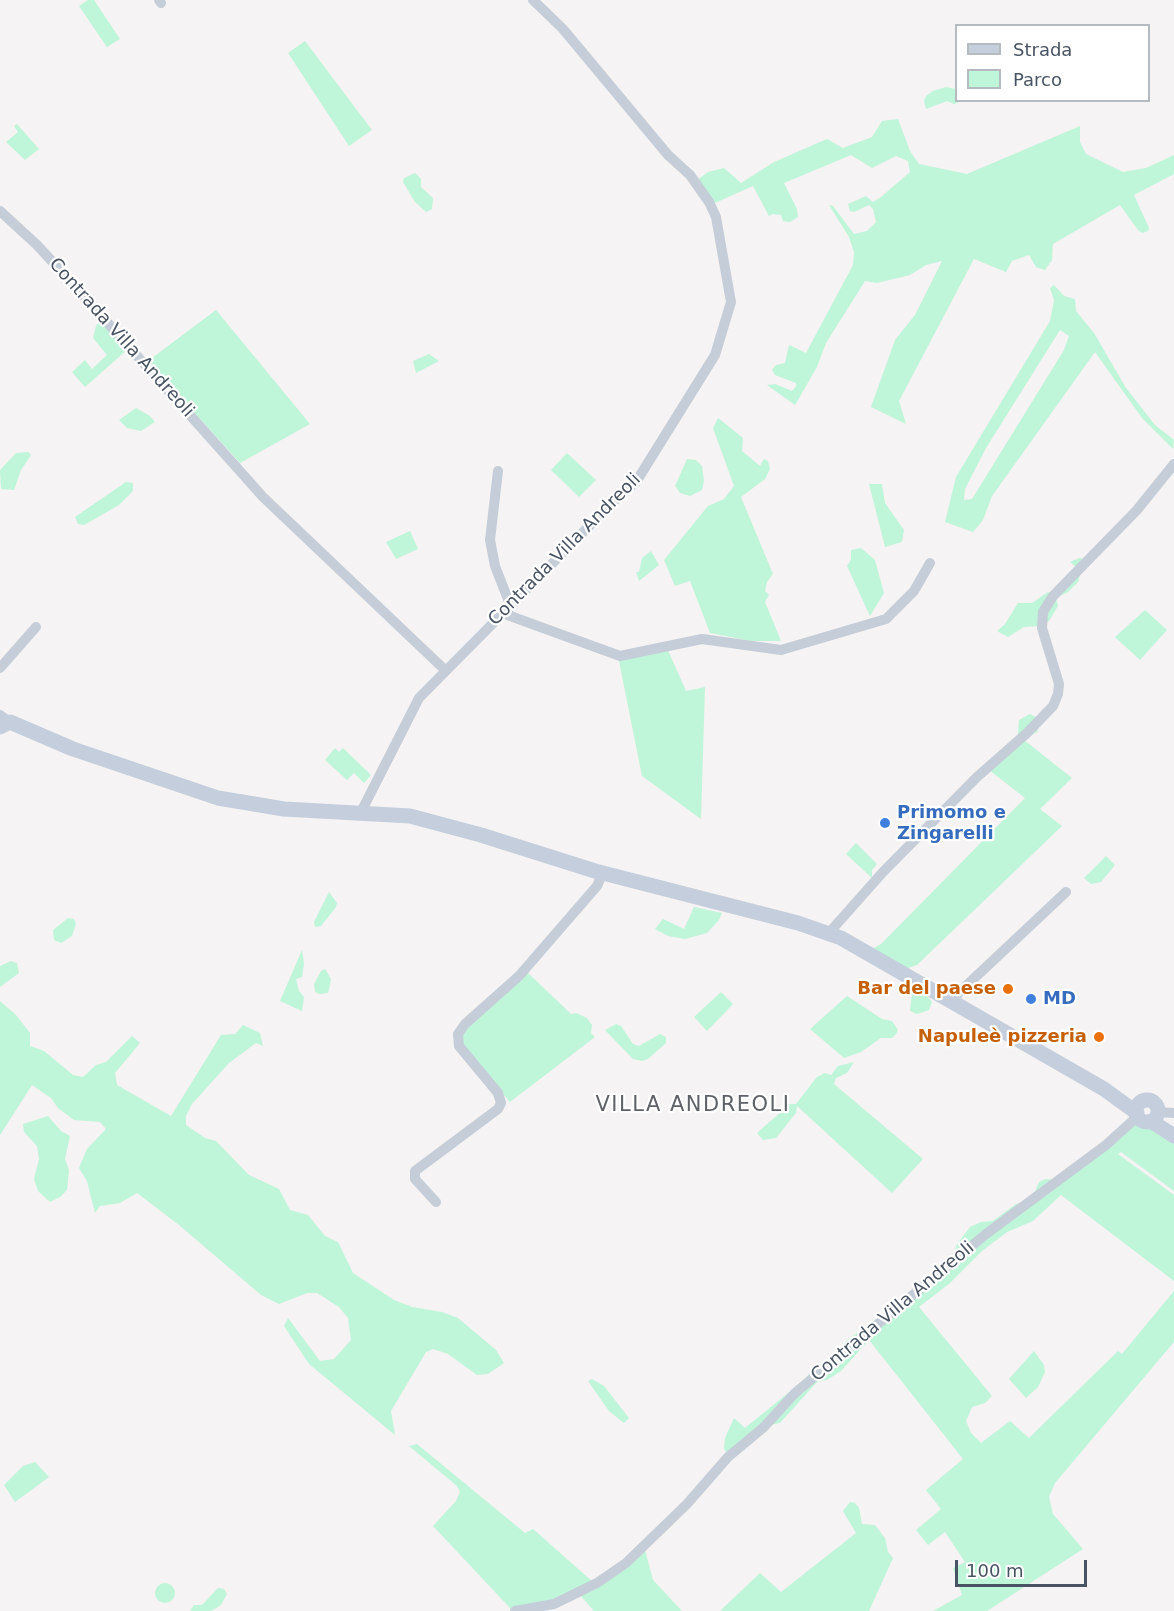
<!DOCTYPE html>
<html>
<head>
<meta charset="utf-8">
<style>
	body { margin:0 }
	#map { position:relative; width:1174px; height:1611px; overflow:hidden; background:#f5f3f3; font-family:"DejaVu Sans",sans-serif }
	canvas { display:block }
	.legend { position:absolute; left:955px; top:24px; width:195px; height:78px; box-sizing:border-box; background:#fff; border:2px solid #b6bbc1; margin:0; padding:8px 10px; list-style:none; font-size:18px; color:#485463 }
	.legend li { display:flex; align-items:center; gap:12px; height:30px }
	.legend b { width:30px; border:2px solid #b6bbc1 }
	.scale { position:absolute; left:955px; top:1560px; width:132px; height:27px; box-sizing:border-box; border:3px solid #485463; border-top:0; padding-left:8px; font-size:18px; line-height:21px; white-space:nowrap; color:#485463; -webkit-text-stroke:4px #fff; paint-order:stroke }
</style>
</head>
<body>
<div id="map">
<canvas width="1174" height="1611"></canvas>
<ul class="legend">
<li><b style="height:8px;background:#c4cedc"></b>Strada</li>
<li><b style="height:16px;background:#bff5d8"></b>Parco</li>
</ul>
<div class="scale">100 m</div>
</div>
<script>
const context = document.querySelector('canvas').getContext('2d');
context.lineJoin = 'round';
function fillPath(path, color) {
  context.fillStyle = color;
  context.fill(path, 'evenodd');
}
function poly(rows) {
  const path = new Path2D();
  for (const r of rows) {
    if (r.length === 3) {
      path.moveTo(r[0] + r[2], r[1]);
      path.arc(r[0], r[1], r[2], 0, 2 * Math.PI);
      continue;
    }
    path.moveTo(r[0], r[1]);
    for (let i = 2; i < r.length; i += 2) path.lineTo(r[i], r[i + 1]);
  }
  return path;
}
function strokePath(path, color, width, dash) {
  context.strokeStyle = color;
  context.lineWidth = width;
  context.lineCap = dash ? 'butt' : 'round';
  context.setLineDash(dash || []);
  context.stroke(path);
}
function label(font, color, halo, rows, align = 'center') {
  context.font = font + ' "DejaVu Sans",sans-serif';
  context.lineWidth = 4.5;
  context.setLineDash([]);
  context.textBaseline = 'middle';
  context.strokeStyle = halo;
  context.fillStyle = color;
  for (const [text, x, y, turn = 0] of rows) {
    context.save();
    context.translate(x, y);
    context.rotate((+turn || 0) * Math.PI / 180);
    context.textAlign = isNaN(turn) ? turn : align;
    if (halo) context.strokeText(text, 0, 0);
    context.fillText(text, 0, 0);
    context.restore();
  }
}
fillPath(poly([
	[88,0,94,0,120,39,107,47,79,6],
	[305,41,372,130,349,146,288,53],
	[946,87,956,89,959,102,954,104,947,101,926,109,924,101,926,96,933,91],
	[898,119,910,151,919,164,967,174,1080,126,1080,142,1086,154,1123,172,1146,168,1174,155,1174,174,1134,195,1149,228,1148,231,1142,233,1138,230,1120,205,1053,244,1052,260,1045,270,1036,267,1029,255,1012,261,1006,272,974,259,899,401,906,424,871,407,895,340,915,315,942,261,926,265,910,275,877,283,865,281,826,343,817,367,795,405,767,385,775,384,792,391,796,386,796,383,775,375,772,370,776,365,785,363,789,345,806,353,853,265,854,252,849,237,829,205,833,206,854,234,867,231,876,222,873,209,869,205,854,212,850,211,848,204,866,196,873,202,881,197,910,172,908,161,896,156,872,168,851,155,784,183,797,209,798,217,790,222,783,221,781,215,773,214,769,216,753,186,715,203,697,180,708,172,724,168,741,183,774,162,827,139,843,148,872,137,882,121],
	[17,124,39,149,25,160,6,142,18,132,14,126],
	[415,173,421,179,421,187,433,198,432,209,426,212,415,202,403,182,404,178],
	[1054,285,1064,296,1075,299,1076,311,1094,333,1126,388,1155,425,1174,440,1173,449,1142,418,1095,352,992,496,983,520,973,532,945,522,956,477,1050,321,1054,300,1050,288],
	[1060,330,1069,336,1064,350,972,499,964,500,965,489,986,448],
	[216,310,310,424,240,463,148,361],
	[101,320,128,349,85,387,72,372,85,360,92,369,107,355,93,338,96,326],
	[429,354,439,361,416,373,413,361],
	[136,408,150,416,155,422,141,431,127,428,119,420],
	[718,418,743,438,742,451,760,466,764,459,768,461,770,469,765,479,741,497,773,574,767,582,765,591,769,595,765,602,781,641,751,641,710,633,690,581,675,586,664,560,708,506,724,499,734,486,713,428],
	[28,452,31,455,21,470,14,490,1,489,0,470,16,453],
	[567,453,596,480,579,497,551,470],
	[687,459,696,460,702,466,704,481,702,490,690,496,680,493,675,486],
	[126,482,133,483,133,491,119,505,84,525,78,524,75,517],
	[869,484,882,484,885,503,904,530,902,542,885,547],
	[410,531,418,549,396,559,386,542],
	[861,548,875,560,884,593,870,616,847,566,851,560,851,550],
	[651,551,659,565,639,581,636,572,639,572,642,558],
	[1079,558,1085,559,1078,582,1068,592,1056,598,1058,606,1049,621,1040,626,1024,627,1008,637,997,631,1005,624,1018,603,1032,603,1048,592,1052,594,1076,567,1070,562],
	[1145,610,1167,630,1140,660,1115,637],
	[667,648,686,691,705,687,701,819,642,776,618,656],
	[1030,714,1040,719,1040,724,1037,732,1024,740,1072,778,1040,809,1062,826,917,965,905,969,872,949,881,944,1025,798,989,770,1018,735,1019,720],
	[335,748,339,752,343,748,371,775,364,783,354,773,347,780,325,760],
	[856,843,877,864,872,870,872,878,846,854],
	[1106,856,1115,865,1101,882,1091,884,1084,878],
	[329,892,337,903,336,907,321,926,315,927,314,922],
	[694,907,722,913,719,920,707,933,685,939,668,936,655,929,663,919,684,929],
	[68,918,74,919,76,924,72,936,61,943,54,940,53,930],
	[302,950,304,964,302,977,296,979,299,991,304,997,302,1011,280,1001],
	[11,961,17,963,19,973,0,987,0,966],
	[325,969,331,979,330,985,328,993,319,994,315,992,314,984,321,971],
	[527,972,571,1014,576,1013,587,1018,592,1025,591,1033,595,1037,510,1102,464,1049,462,1035,465,1029],
	[912,991,928,997,932,1002,929,1010,917,1014,910,1011],
	[721,992,733,1004,707,1031,694,1017],
	[847,996,882,1019,892,1021,898,1030,896,1034,892,1038,881,1038,861,1052,844,1058,810,1029],
	[0,1001,16,1015,30,1033,30,1046,44,1051,73,1075,83,1077,96,1065,106,1062,132,1036,140,1043,115,1073,117,1085,171,1116,221,1035,235,1034,243,1025,260,1033,263,1046,256,1043,229,1063,192,1104,186,1116,186,1125,205,1138,216,1141,249,1175,279,1189,290,1210,308,1215,325,1236,338,1242,353,1273,394,1300,412,1307,442,1312,458,1318,496,1350,504,1363,488,1374,477,1375,448,1354,433,1349,426,1352,391,1411,395,1435,309,1364,284,1326,288,1318,320,1361,334,1359,351,1340,348,1318,339,1307,317,1293,307,1293,279,1304,261,1295,179,1225,137,1193,120,1203,100,1206,95,1213,87,1181,79,1168,87,1149,106,1129,100,1122,74,1120,58,1108,51,1098,32,1085,0,1135],
	[616,1024,621,1026,633,1044,639,1046,660,1034,666,1037,666,1043,648,1059,642,1061,633,1059,605,1030],
	[854,1062,847,1073,836,1078,834,1084,923,1159,892,1193,797,1106,796,1113,776,1138,763,1140,757,1133,790,1104,796,1104,817,1077,825,1073,831,1075,838,1066],
	[48,1116,61,1131,70,1136,65,1159,69,1170,67,1190,60,1197,50,1202,38,1191,34,1179,39,1159,37,1146,24,1132,23,1124],
	[1136,1120,1174,1141,1174,1191,1121,1152,1118,1154,1174,1195,1174,1281,1061,1195,1033,1221,1007,1232,982,1251,950,1283,919,1307,992,1396,985,1403,972,1407,966,1421,971,1433,981,1443,1010,1421,1029,1438,1118,1351,1122,1354,1174,1291,1174,1342,1055,1483,1049,1497,1053,1514,1083,1549,987,1611,933,1611,962,1595,953,1568,965,1562,945,1532,928,1545,916,1530,941,1509,926,1490,963,1459,869,1340,841,1371,827,1380,817,1382,780,1423,766,1426,728,1454,724,1449,725,1438,734,1418,745,1428,804,1380,814,1368,833,1355,847,1340,878,1318,953,1256,957,1244,970,1227,981,1222,993,1221,1016,1204,1027,1201,1033,1196,1039,1182,1045,1179,1055,1180],
	[1034,1351,1044,1365,1045,1372,1038,1387,1026,1398,1009,1379],
	[592,1379,604,1386,629,1418,624,1423,609,1411,588,1381],
	[417,1444,525,1533,533,1529,593,1582,549,1601,511,1609,433,1526,456,1501,460,1492,457,1486,409,1446],
	[35,1462,49,1477,15,1502,4,1485,23,1466],
	[850,1502,855,1503,859,1508,862,1524,875,1525,885,1538,888,1552,893,1558,869,1611,720,1611,760,1573,781,1592,856,1533,843,1511],
	[645,1550,653,1580,682,1611,594,1611,580,1595],
	[165,1593,10],
	[218,1588,224,1589,227,1594,221,1605,211,1611,190,1611,194,1605,202,1605]
]), '#bff5d8');
strokePath(poly([
	[159,0,161,3],
	[0,211,37,245,73,284,263,497,445,670],
	[498,471,490,540,495,566,511,607],
	[502,613,620,656,702,639,781,650,886,619,914,591,930,563],
	[0,668,36,627],
	[0,715,10,722],
	[361,812,419,698,612,503,636,482,715,355,731,302,716,217,709,202,690,175,668,155,563,29,533,0],
	[828,934,883,872,977,777,1027,733,1053,706,1058,694,1059,684,1042,628,1043,612,1053,596,1137,510,1174,464],
	[950,1001,1066,892],
	[1158,1112,1174,1113],
	[436,1202,415,1179,415,1171,498,1109,501,1103,498,1093,459,1046,458,1034,465,1024,519,976,597,886,603,872],
	[515,1611,554,1604,597,1583,626,1563,687,1504,728,1457,764,1427,795,1393,986,1234,1106,1145,1138,1116]
]), '#c5cdd8', 10);
strokePath(poly([
	[0,727,10,722,73,749,218,798,284,809,410,816,481,835,595,871,798,923,841,938,1104,1089,1137,1113],
	[1147,1111,11],
	[1151,1121,1174,1136]
]), '#c4cedc', 15);
for (const [x, y, r, color] of [
	[885,823,6,"#3f7fe0"],
	[1008,989,6,"#e8710a"],
	[1031,999,6,"#3f7fe0"],
	[1099,1037,6,"#e8710a"]
]) {
  const dot = new Path2D();
  dot.arc(x, y, r, 0, 2 * Math.PI);
  context.fillStyle = color;
  context.fill(dot);
  strokePath(dot, '#fff', 2);
}
label('18px', '#485463', '#fff', [
	["Contrada Villa Andreoli",121,338,48],
	["Contrada Villa Andreoli",565,550,-45],
	["Contrada Villa Andreoli",893,1312,-40]
]);
label('bold 18px', '#366cbe', '#fff', [
	["Primomo e",897,813],
	["Zingarelli",897,834],
	["MD",1043,999]
], 'left');
label('bold 18px', '#c56008', '#fff', [
	["Bar del paese",996,989],
	["Napuleè pizzeria",1087,1037]
], 'right');
context.letterSpacing = '1.5px';
label('21px', '#5e6268', '#fff', [
	["VILLA ANDREOLI",693,1106]
]);
context.letterSpacing = '0px';
</script>
</body>
</html>
